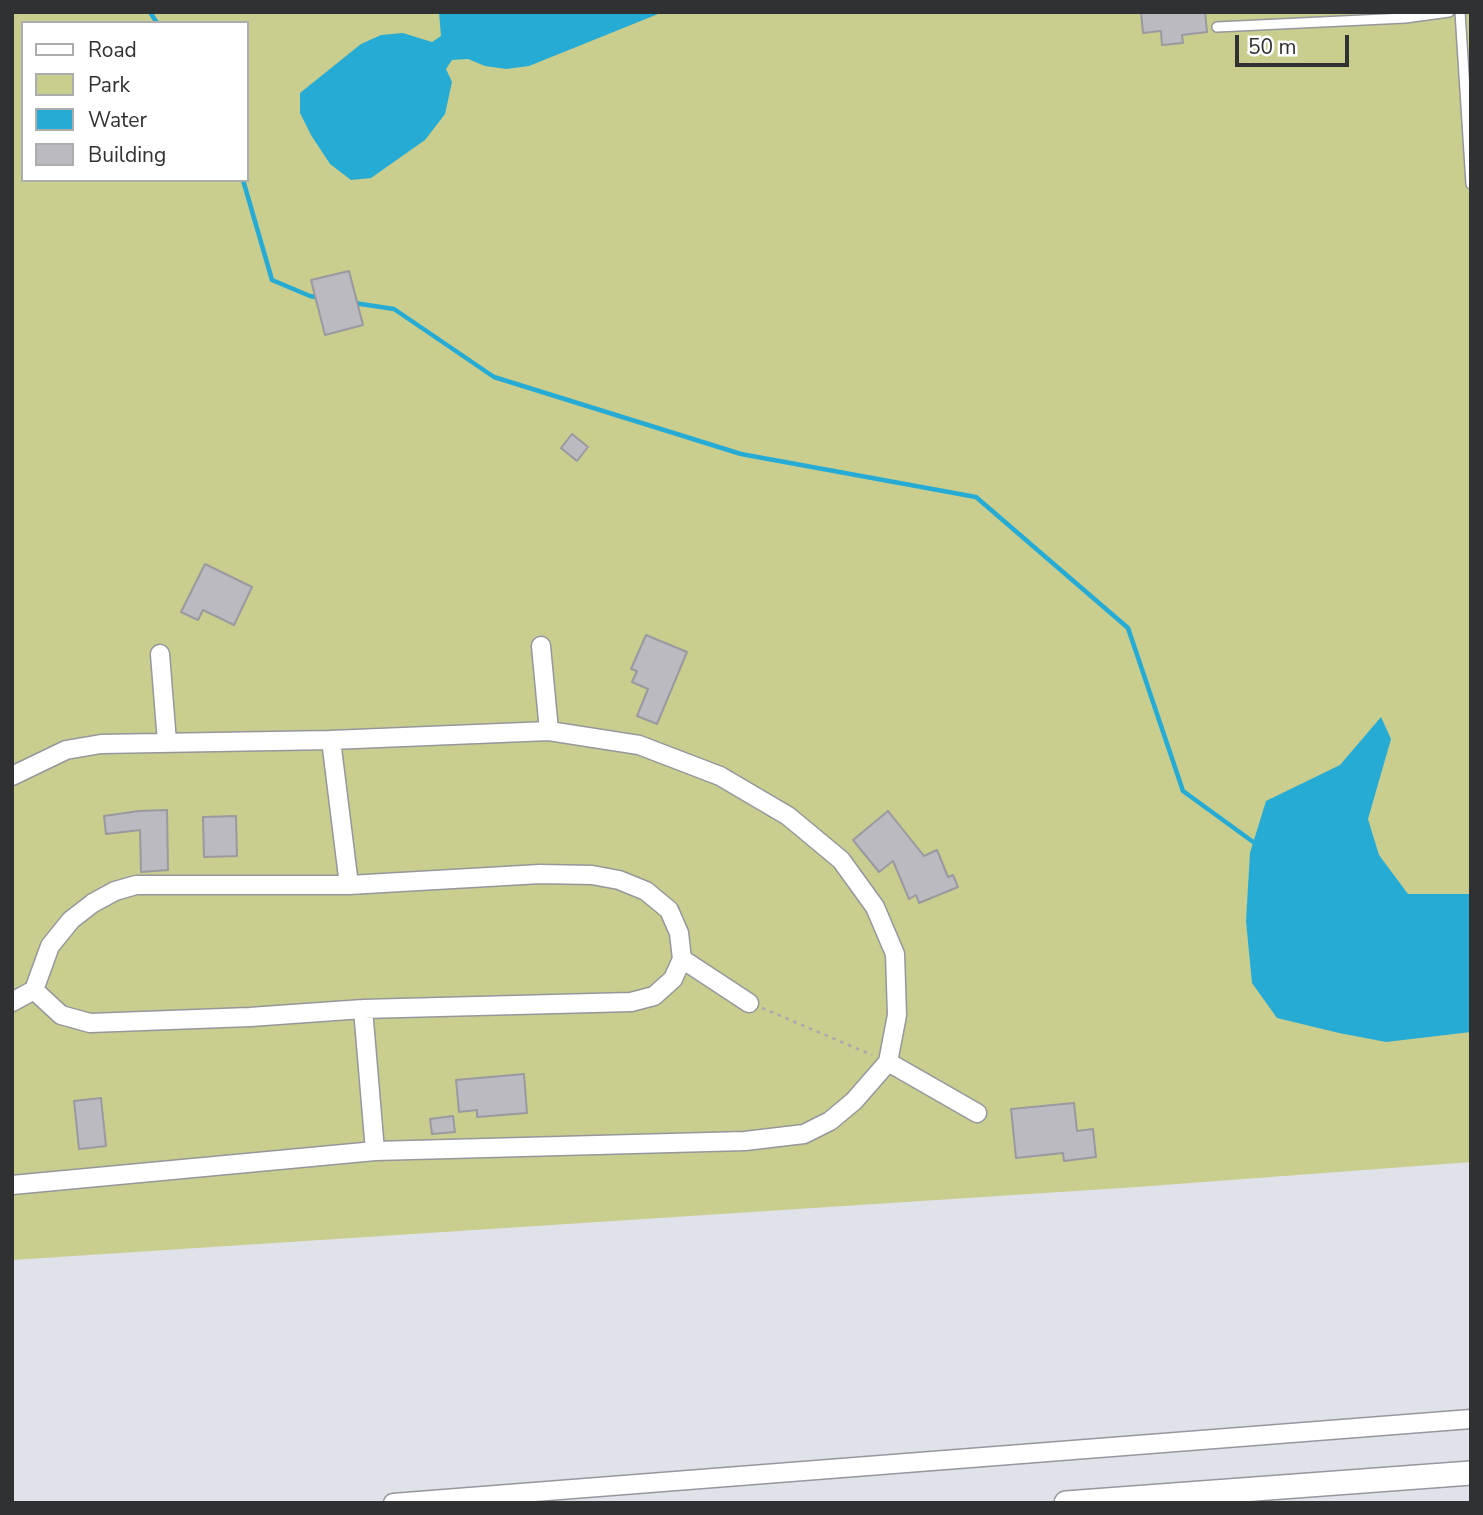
<!DOCTYPE html>
<html>
<head>
<meta charset="utf-8">
<style>
	body { margin:0 }
	#map { position:relative; width:1483px; height:1515px; overflow:hidden; background:#e0e2e9; font-family:"Nunito Sans",sans-serif }
	canvas { display:block }
	.frame { position:absolute; inset:0; border:14px solid #303133; pointer-events:none }
	.legend { position:absolute; left:21px; top:21px; width:228px; height:161px; box-sizing:border-box; background:#fff; border:2px solid #acadad; margin:0; padding:9px 12px; list-style:none; font-size:21px; color:#303133 }
	.legend li { display:flex; align-items:center; gap:14px; height:35px }
	.legend b { width:35px; border:2px solid #acadad }
	.scale { position:absolute; left:1235px; top:35px; width:114px; height:32px; box-sizing:border-box; border:4px solid #303133; border-top:0; padding-left:9px; font-size:21px; line-height:24px; white-space:nowrap; color:#303133; -webkit-text-stroke:5px #fff; paint-order:stroke }
</style>
</head>
<body>
<div id="map">
<canvas width="1483" height="1515"></canvas>
<div class="frame"></div>
<ul class="legend">
<li><b style="height:9px;background:#fff"></b>Road</li>
<li><b style="height:19px;background:#c9cd8e"></b>Park</li>
<li><b style="height:19px;background:#26abd5"></b>Water</li>
<li><b style="height:19px;background:#bbbac1"></b>Building</li>
</ul>
<div class="scale">50 m</div>
</div>
<script>
const context = document.querySelector('canvas').getContext('2d');
context.lineJoin = 'round';
function fillPath(path, color) {
  context.fillStyle = color;
  context.fill(path, 'evenodd');
}
function poly(rows) {
  const path = new Path2D();
  for (const r of rows) {
    path.moveTo(r[0], r[1]);
    for (let i = 2; i < r.length; i += 2) path.lineTo(r[i], r[i + 1]);
  }
  return path;
}
function strokePath(path, color, width, dash) {
  context.strokeStyle = color;
  context.lineWidth = width;
  context.lineCap = dash ? 'butt' : 'round';
  context.setLineDash(dash || []);
  context.stroke(path);
}
fillPath(poly([
	[12,12,1471,12,1471,1162,1137,1187,12,1260],
	[23,23,247,23,247,180,23,180]
]), '#c9cd8e');
fillPath(poly([
	[439,12,663,12,529,66,506,69,485,66,468,59,452,60,446,69,452,82,445,114,425,140,371,178,351,180,330,164,311,135,300,113,300,93,361,44,381,35,403,33,432,42,441,36],
	[1381,717,1391,739,1368,819,1379,855,1408,894,1471,894,1471,1032,1386,1042,1339,1033,1277,1018,1252,983,1246,921,1250,853,1266,801,1340,765]
]), '#26abd5');
strokePath(poly([
	[150,12,157,23],
	[243,180,272,280,310,296,321,298],
	[354,303,394,309,494,377,741,454,976,497,1128,628,1183,791,1256,844]
]), '#26abd5', 4.5);
const building = poly([
	[1141,12,1205,12,1207,32,1182,35,1183,43,1162,45,1161,31,1143,33,1141,12],
	[349,271,363,325,325,335,311,280,349,271],
	[572,434,588,447,577,461,561,448,572,434],
	[205,564,252,587,234,625,203,610,198,620,181,612,205,564],
	[646,635,687,652,657,724,637,716,648,689,632,682,637,671,631,669,646,635],
	[167,810,168,870,141,872,140,830,106,834,104,816,139,811,167,810],
	[888,811,924,856,937,850,948,877,953,875,958,887,919,903,916,895,909,899,893,861,879,872,853,840,888,811],
	[236,816,237,856,204,857,203,817,236,816],
	[524,1074,527,1113,477,1117,477,1110,459,1112,456,1080,524,1074],
	[101,1098,106,1146,79,1149,74,1101,101,1098],
	[1074,1103,1077,1131,1093,1129,1096,1157,1064,1161,1063,1153,1016,1158,1011,1109,1074,1103],
	[453,1116,455,1132,432,1134,430,1119,453,1116]
]);
fillPath(building, '#bbbac1');
strokePath(building, '#9a999f', 2);
const lane = poly([
	[1460,12,1471,184],
	[1217,27,1405,18,1449,12]
]);
const street = poly([
	[541,646,549,731],
	[160,654,167,742],
	[331,740,349,885],
	[12,776,66,750,101,744,331,740,549,731,639,745,720,776,788,816,841,860,875,907,895,954,897,1015,888,1062,854,1101,830,1121,804,1134,745,1141,375,1151,12,1185],
	[540,874,592,875,619,880,646,891,669,910,679,933,682,959,673,979,654,996,631,1002,363,1009,250,1017,90,1023,61,1015,34,990,50,946,71,920,93,903,115,891,136,885,349,885,540,874],
	[682,959,749,1003],
	[12,1002,34,990],
	[363,1009,375,1151],
	[888,1062,977,1113],
	[393,1503,1471,1419]
]);
const secondary = poly([
	[1066,1503,1471,1473]
]);
strokePath(lane, '#95979d', 12);
strokePath(street, '#95979d', 21);
strokePath(secondary, '#95979d', 26);
strokePath(poly([
	[762,1008,872,1055]
]), '#a7a9ae', 2.5, [3.5, 5]);
strokePath(lane, '#fff', 9);
strokePath(street, '#fff', 18);
strokePath(secondary, '#fff', 23);
</script>
</body>
</html>
